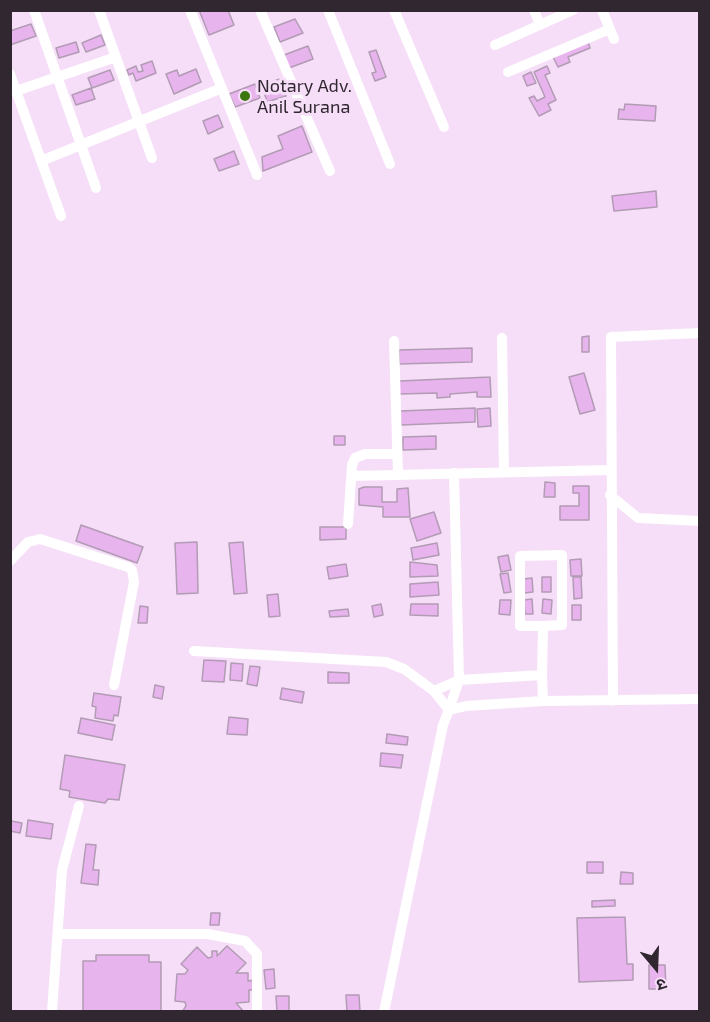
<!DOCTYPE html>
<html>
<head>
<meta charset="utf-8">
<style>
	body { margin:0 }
	#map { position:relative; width:710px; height:1022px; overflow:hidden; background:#f6def8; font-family:"Exo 2","Noto Sans Devanagari",sans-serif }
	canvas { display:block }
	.frame { position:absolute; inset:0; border:12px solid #302730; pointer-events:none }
	.north { position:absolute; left:626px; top:938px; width:60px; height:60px; -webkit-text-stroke:4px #f6def8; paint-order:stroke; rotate:161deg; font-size:16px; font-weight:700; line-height:24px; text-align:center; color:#302730 }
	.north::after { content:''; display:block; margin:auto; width:21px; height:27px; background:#302730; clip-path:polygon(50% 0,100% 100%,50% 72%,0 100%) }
</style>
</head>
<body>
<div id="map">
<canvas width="710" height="1022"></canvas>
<div class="frame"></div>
<div class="north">उ</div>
</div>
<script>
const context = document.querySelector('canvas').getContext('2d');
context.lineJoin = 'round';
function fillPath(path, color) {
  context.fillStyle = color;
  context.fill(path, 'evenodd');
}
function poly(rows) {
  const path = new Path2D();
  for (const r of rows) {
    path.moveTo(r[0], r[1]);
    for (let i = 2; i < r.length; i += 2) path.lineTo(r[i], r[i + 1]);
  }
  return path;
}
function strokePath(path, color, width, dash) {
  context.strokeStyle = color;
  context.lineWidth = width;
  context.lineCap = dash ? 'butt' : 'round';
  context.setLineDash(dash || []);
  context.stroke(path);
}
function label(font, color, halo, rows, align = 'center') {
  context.font = font + ' "Exo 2",sans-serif';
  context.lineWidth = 6;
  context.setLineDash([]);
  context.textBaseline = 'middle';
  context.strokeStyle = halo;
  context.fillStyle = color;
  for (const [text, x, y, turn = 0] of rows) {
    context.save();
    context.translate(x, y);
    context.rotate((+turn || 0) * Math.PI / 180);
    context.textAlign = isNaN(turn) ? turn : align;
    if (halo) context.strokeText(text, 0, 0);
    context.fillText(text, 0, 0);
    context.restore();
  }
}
const building = poly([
	[199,10,228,10,234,25,209,35,199,10],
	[295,19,303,33,280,42,274,27,295,19],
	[31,24,36,36,10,45,10,31,31,24],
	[101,35,105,45,86,52,82,43,101,35],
	[76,42,79,52,59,58,56,48,76,42],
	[588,42,590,48,568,57,570,62,558,67,553,57,588,42],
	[308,46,313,59,289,68,284,55,308,46],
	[376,50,386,77,375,81,372,73,376,72,369,52,376,50],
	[152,61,156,73,136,81,133,73,129,75,127,70,136,66,138,72,143,71,141,65,152,61],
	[547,66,550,73,545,75,556,100,548,104,551,110,539,116,529,98,534,96,537,101,545,97,534,72,547,66],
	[196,69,201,82,174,94,166,74,177,70,179,76,196,69],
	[110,70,114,80,92,88,88,78,110,70],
	[531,72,536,83,527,86,523,76,531,72],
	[280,79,286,96,267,102,262,85,280,79],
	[255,84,260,98,235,107,229,94,255,84],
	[91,88,95,99,76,105,72,95,91,88],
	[625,104,656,106,655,121,618,119,619,109,624,110,625,104],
	[218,115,223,127,208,134,203,121,218,115],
	[302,126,312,152,263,171,262,157,283,149,278,136,302,126],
	[234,151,239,164,219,171,214,159,234,151],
	[656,191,657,207,614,211,612,196,656,191],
	[589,336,589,352,582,352,582,337,589,336],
	[472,348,472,362,399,364,399,350,472,348],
	[584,373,595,410,580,414,569,377,584,373],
	[490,377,491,397,477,397,477,392,450,394,450,397,437,398,437,393,399,394,399,381,490,377],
	[475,408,475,422,401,425,400,411,475,408],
	[490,408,491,426,478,427,477,409,490,408],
	[334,436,345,436,345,445,334,445,334,436],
	[436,436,436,449,403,450,403,437,436,436],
	[545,482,555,483,555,497,544,497,545,482],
	[573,486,589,486,589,520,560,520,560,506,579,506,579,493,573,493,573,486],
	[364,487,382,487,382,502,397,502,397,489,408,488,410,517,383,517,383,507,359,505,359,489,364,487],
	[434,512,441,533,417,541,410,519,434,512],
	[81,525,143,547,137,563,76,541,81,525],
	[320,527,346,527,346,539,320,540,320,527],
	[197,542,198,593,177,594,175,543,197,542],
	[243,542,247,593,234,594,229,543,243,542],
	[437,543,439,555,413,560,411,548,437,543],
	[508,555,511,570,501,572,498,557,508,555],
	[581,559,582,576,571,576,570,560,581,559],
	[410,562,437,565,438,576,410,577,410,562],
	[346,564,348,576,329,579,327,567,346,564],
	[508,573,511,592,504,593,500,574,508,573],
	[542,577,551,577,551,592,542,592,542,577],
	[573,577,581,577,582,598,574,599,573,577],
	[532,578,533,592,524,593,523,579,532,578],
	[438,582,439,595,410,597,410,584,438,582],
	[278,594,280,616,269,617,267,595,278,594],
	[532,599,533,614,525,614,524,600,532,599],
	[543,599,552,600,551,614,542,613,543,599],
	[500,600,511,600,510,615,499,614,500,600],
	[381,604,383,615,374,617,372,606,381,604],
	[411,604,438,604,438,616,410,615,411,604],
	[572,605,581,605,581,620,572,620,572,605],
	[140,606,148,607,147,623,138,623,140,606],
	[348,609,349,616,330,617,329,611,348,609],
	[204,660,226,661,224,682,202,681,204,660],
	[231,663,243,664,242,681,230,680,231,663],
	[250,666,260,667,257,686,247,684,250,666],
	[328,672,349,673,349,683,328,683,328,672],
	[155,685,164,687,162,699,153,697,155,685],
	[282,688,304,692,302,703,280,699,282,688],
	[94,693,121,697,118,716,114,715,113,721,95,718,96,707,92,706,94,693],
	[229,717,248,719,247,735,227,734,229,717],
	[81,718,115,725,112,740,78,733,81,718],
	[387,734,408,737,407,745,386,743,387,734],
	[381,753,403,755,401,768,380,766,381,753],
	[65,755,125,765,119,800,108,799,105,803,69,797,70,791,60,789,65,755],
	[28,820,53,824,51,839,26,836,28,820],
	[11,821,22,823,20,833,10,831,11,821],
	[86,844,96,845,93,870,99,870,98,885,81,883,86,844],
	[587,862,603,862,603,873,587,873,587,862],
	[621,872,633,873,633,884,620,884,621,872],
	[615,900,615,906,592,907,592,901,615,900],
	[211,913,220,913,219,925,210,925,211,913],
	[625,917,627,964,633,964,633,980,579,982,577,918,625,917],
	[227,946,246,963,236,973,248,973,248,981,254,980,255,990,249,990,249,1002,236,1003,244,1012,182,1012,186,1006,185,1002,175,1001,177,974,185,974,188,970,181,964,197,947,208,958,212,957,212,951,217,951,217,956,227,946],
	[96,955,149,955,149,962,161,962,161,1012,83,1012,83,961,96,961,96,955],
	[649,965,665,965,666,989,649,989,649,965],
	[274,969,275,988,266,989,264,970,274,969],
	[346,995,359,995,360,1012,347,1012,346,995],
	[276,996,289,996,289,1012,277,1012,276,996]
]);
fillPath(building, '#e8b4ed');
strokePath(building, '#b29bb4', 1.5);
strokePath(poly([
	[34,10,96,188],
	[99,10,152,158],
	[190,10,257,175],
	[260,10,330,171],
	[328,10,390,164],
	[394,10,444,127],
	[534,10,540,25],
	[602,10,614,39],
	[495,45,573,10],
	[508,72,610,29],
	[10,74,61,216],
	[16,91,116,57],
	[41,161,222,88],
	[502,338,504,472],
	[394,341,398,474],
	[352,476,610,470],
	[610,495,638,518,700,521],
	[348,524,352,465,355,458,365,454,396,454],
	[10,561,28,542,40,539,128,567,132,570,134,582,114,685],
	[194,651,386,662,404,669,434,691],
	[542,675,543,701],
	[613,701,611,337,700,333],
	[449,710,434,691,459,680,542,675,543,626,562,625,562,555,520,556,520,626,543,626],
	[449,710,459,680,454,473],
	[58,934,208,934,245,941,257,954,257,1012],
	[52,1012,62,870,79,806],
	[384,1012,443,725,449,710,466,706,543,701,700,699]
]), '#fff', 10);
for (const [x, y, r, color] of [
	[245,96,6,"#3b770e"]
]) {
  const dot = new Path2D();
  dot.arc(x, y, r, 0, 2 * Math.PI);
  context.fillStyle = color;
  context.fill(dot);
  strokePath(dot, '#f6def8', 2);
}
label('18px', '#302730', '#f6def8', [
	["Notary Adv.",257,86],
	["Anil Surana",257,107]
], 'left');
</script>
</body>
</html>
